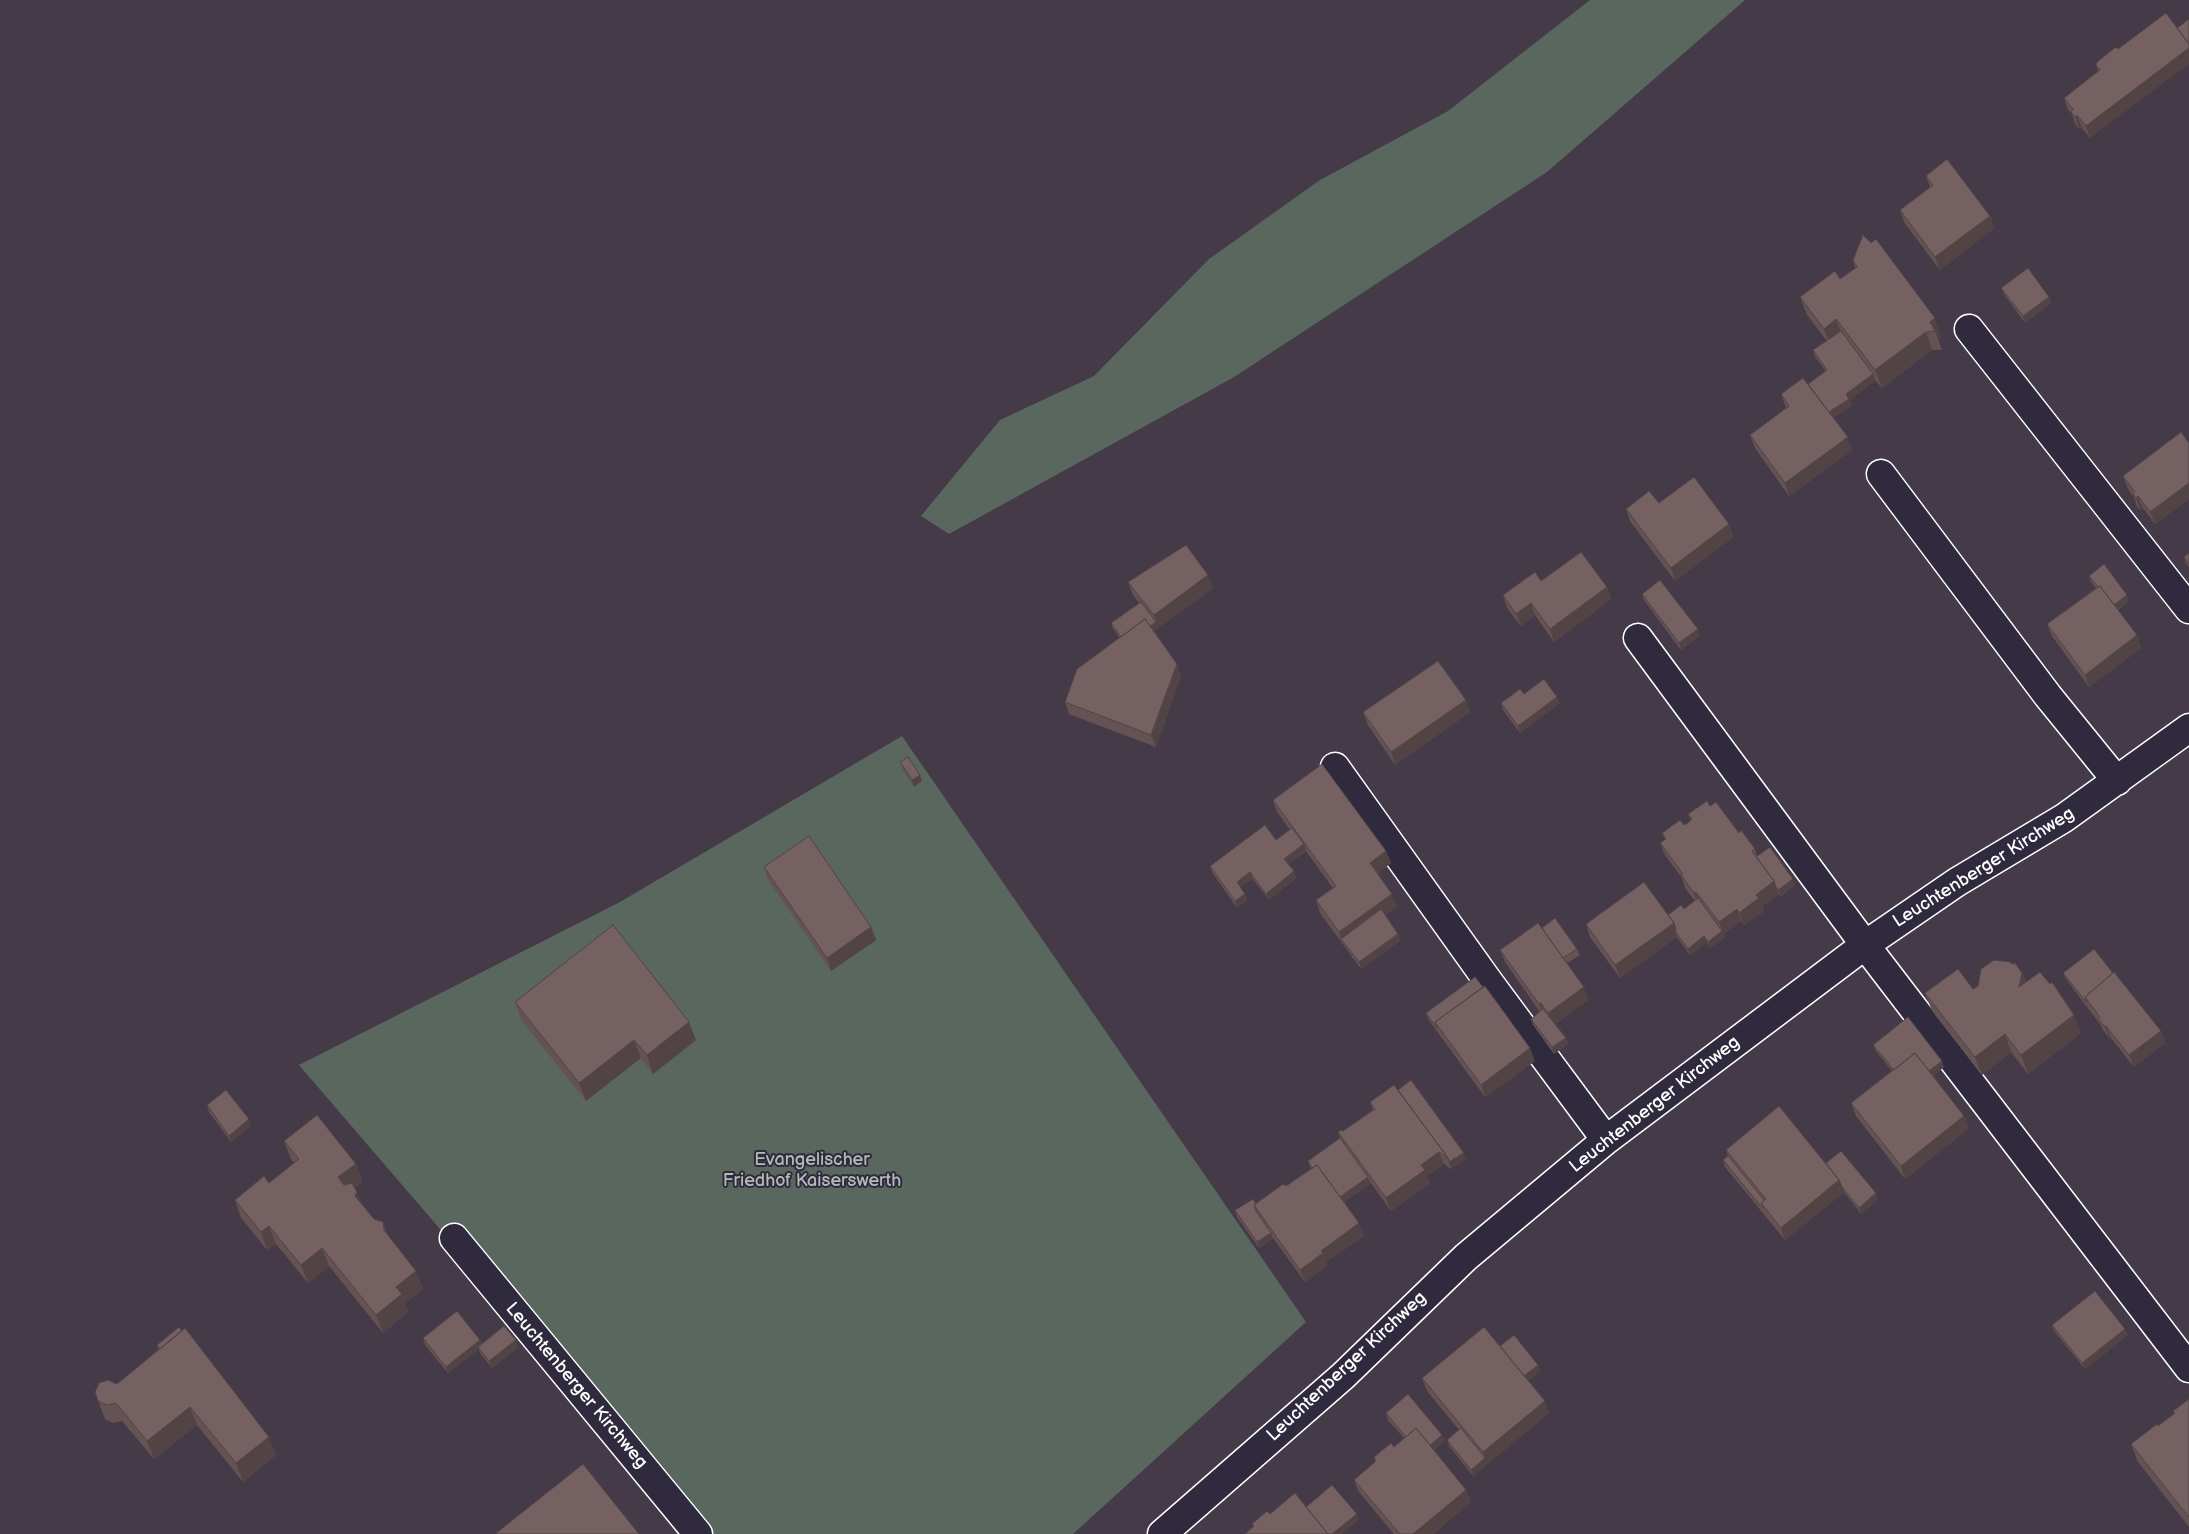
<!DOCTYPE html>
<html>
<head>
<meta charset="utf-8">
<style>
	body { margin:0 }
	canvas { display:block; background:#443a48 }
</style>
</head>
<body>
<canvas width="2189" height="1534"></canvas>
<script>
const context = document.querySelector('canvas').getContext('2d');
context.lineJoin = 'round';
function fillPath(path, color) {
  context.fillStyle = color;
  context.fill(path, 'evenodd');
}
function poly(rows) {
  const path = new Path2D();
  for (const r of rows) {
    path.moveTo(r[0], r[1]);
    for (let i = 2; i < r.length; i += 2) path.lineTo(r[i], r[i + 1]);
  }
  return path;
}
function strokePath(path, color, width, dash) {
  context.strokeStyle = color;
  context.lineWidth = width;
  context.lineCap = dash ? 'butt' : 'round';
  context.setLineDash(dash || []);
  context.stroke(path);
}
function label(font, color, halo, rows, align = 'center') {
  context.font = font + ' "Balsamiq Sans",sans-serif';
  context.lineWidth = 4;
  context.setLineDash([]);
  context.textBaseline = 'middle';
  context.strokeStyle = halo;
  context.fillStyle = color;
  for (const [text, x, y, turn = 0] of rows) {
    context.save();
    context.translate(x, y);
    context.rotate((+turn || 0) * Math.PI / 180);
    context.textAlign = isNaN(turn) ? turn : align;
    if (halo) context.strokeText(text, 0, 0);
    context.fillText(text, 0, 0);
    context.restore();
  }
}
fillPath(poly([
	[1590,0,1745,0,1547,172,1234,377,949,534,921,516,1000,420,1094,376,1209,259,1320,180,1448,111],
	[902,736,1306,1322,1073,1534,702,1534,299,1065,620,902]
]), '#59675e');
const minor = poly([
	[1969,329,2189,609],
	[1881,474,2048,696,2117,781],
	[1638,638,1865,945,2189,1368],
	[1335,767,1488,981,1606,1140],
	[454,1238,698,1534],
	[1162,1534,1343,1376,1466,1257,1606,1140,1865,945,1957,882,2064,818,2189,728]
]);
strokePath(minor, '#fff', 31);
strokePath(minor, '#2f2a3d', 28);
fillPath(poly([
	[2118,49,2090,138,2082,128,2079,129,2075,124,2072,114,2068,110,2064,98,2098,71,2096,65],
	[1926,176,1990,216,1994,228,1940,270,1904,222,1900,210,1930,187],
	[1853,260,1941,336,1938,339,1942,350,1932,350,1882,388,1875,380,1850,400,1852,405,1833,418,1852,450,1789,496,1755,448,1750,435,1786,408,1781,394,1808,384,1826,371,1815,357,1813,350,1827,341,1807,315,1800,297,1840,279,1855,268],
	[2001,288,2049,297,2051,303,2025,323,2004,294],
	[2189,443,2189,499,2155,524,2143,508,2140,510,2137,507,2134,497,2128,489,2123,476],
	[1659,503,1729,524,1733,537,1675,581,1630,521,1626,509],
	[2189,553,2189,567,2186,563,2184,557],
	[2089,576,2129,601,2118,610,2137,635,2141,648,2089,687,2052,636,2047,624,2096,588,2091,582],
	[1541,581,1607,587,1611,599,1554,642,1535,615,1521,626,1507,608,1503,595],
	[1128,582,1213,588,1154,631,1181,676,1156,747,1069,714,1065,702,1120,638,1113,629,1111,623,1139,603,1133,595],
	[1642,594,1700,636,1681,650,1644,600],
	[1501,703,1560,703,1520,733,1503,710],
	[1363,712,1470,712,1395,765,1368,725],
	[900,762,920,775,922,781,914,787,902,769],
	[1273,800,1386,851,1391,863,1378,873,1397,906,1385,915,1398,934,1401,940,1361,969,1320,913,1316,900,1333,888,1306,851,1288,864,1294,871,1296,878,1269,900,1253,879,1240,887,1245,894,1247,900,1237,908,1212,872,1210,866,1276,840,1290,830,1277,812],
	[1710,806,1739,833,1755,849,1757,856,1795,885,1781,896,1778,893,1779,894,1762,906,1764,911,1744,925,1741,921,1724,934,1725,937,1710,948,1707,942,1690,955,1677,937,1620,978,1590,937,1586,924,1668,915,1684,909,1695,901,1685,888,1682,878,1665,855,1660,843,1665,840,1662,833,1684,825,1691,821,1688,814],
	[764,867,871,927,876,940,831,971,768,880],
	[1542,928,1577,949,1580,955,1567,963,1588,1000,1555,1024,1566,1038,1568,1044,1554,1054,1533,1025,1531,1019,1540,1012,1505,962,1500,950],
	[2022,973,2026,982,2081,1033,2028,1074,2011,1052,1982,1075,1932,1011,1925,993,1973,989,1978,986],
	[2063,973,2113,973,2161,1031,2165,1043,2134,1067,2111,1038,2110,1039,2103,1030,2100,1024,2066,979],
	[515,1002,696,1040,653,1074,641,1058,586,1101,521,1020],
	[1426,1013,1535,1061,1485,1097,1428,1019],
	[1873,1045,1944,1067,1933,1076,1964,1116,1969,1128,1905,1179,1856,1116,1851,1103,1892,1071,1876,1051],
	[1398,1090,1466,1159,1451,1168,1452,1170,1444,1164,1427,1176,1430,1183,1391,1211,1371,1183,1344,1202,1359,1223,1364,1236,1326,1262,1327,1266,1305,1282,1273,1238,1273,1239,1259,1248,1237,1217,1235,1210,1256,1204,1286,1186,1311,1169,1308,1161,1340,1138,1338,1132,1343,1131,1373,1110,1370,1102],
	[207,1105,251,1126,231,1142,209,1112],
	[284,1141,356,1164,362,1182,355,1188,361,1203,374,1219,383,1222,388,1236,416,1271,423,1289,405,1303,408,1312,383,1333,329,1266,308,1283,276,1244,267,1250,241,1218,235,1200,269,1183,294,1163,291,1159],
	[1726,1150,1826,1163,1878,1199,1861,1214,1844,1192,1785,1240,1725,1167,1723,1160,1728,1156],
	[2052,1325,2125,1329,2128,1335,2085,1369,2054,1331],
	[423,1338,480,1340,482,1344,518,1347,492,1368,480,1353,479,1349,448,1373,425,1345],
	[157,1345,276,1455,243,1482,197,1425,154,1459,122,1421,113,1423,105,1419,95,1392,117,1384,159,1350],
	[1500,1346,1538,1365,1540,1371,1528,1381,1549,1413,1473,1476,1449,1446,1447,1440,1459,1430,1427,1391,1422,1378],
	[2189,1399,2189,1527,2138,1462,2131,1444,2158,1426,2174,1414,2173,1411],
	[1386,1413,1445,1441,1434,1450,1466,1490,1471,1502,1433,1534,1394,1534,1359,1492,1354,1480,1375,1462,1374,1457,1394,1447,1404,1438,1388,1420]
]), '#655354');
fillPath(poly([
	[2189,48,2189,64,2090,138,2086,126],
	[2077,115,2082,128,2079,129,2075,117],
	[1990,216,1994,228,1940,270,1935,257],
	[2049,297,2051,303,2025,323,2023,316],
	[1935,318,1941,336,1938,339,1935,331,1930,322],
	[1836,319,1843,338,1831,347,1824,329],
	[1926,332,1932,350,1882,388,1875,370],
	[1873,374,1875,380,1850,400,1852,405,1830,420,1828,413,1846,394],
	[1848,437,1852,450,1789,496,1785,483],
	[2189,483,2189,499,2155,524,2150,512],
	[2138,496,2143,508,2140,510,2136,498],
	[1729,524,1733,537,1675,581,1671,568],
	[1208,575,1213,588,1158,628,1154,615],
	[1607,587,1611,599,1554,642,1550,629],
	[2127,595,2129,601,2114,612,2112,606],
	[1531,603,1535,615,1521,626,1516,614],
	[1156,622,1158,628,1151,633,1149,627],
	[1698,629,1700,636,1681,650,1679,643],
	[2137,635,2141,648,2089,687,2085,675],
	[1177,664,1181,676,1156,747,1151,735],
	[1557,697,1560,703,1520,733,1518,726],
	[1466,700,1470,712,1395,765,1391,752],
	[920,775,922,781,914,787,912,780],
	[1304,844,1306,850,1287,865,1284,859],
	[1386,851,1391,863,1375,875,1370,863],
	[1294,871,1296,878,1269,900,1266,894],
	[1250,872,1253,879,1239,888,1237,882],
	[1793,879,1795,885,1781,896,1778,890],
	[1774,881,1779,894,1762,906,1764,911,1744,925,1739,913,1756,895],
	[1696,892,1701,904,1698,906,1694,893],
	[1245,894,1247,900,1237,908,1235,901],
	[1392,894,1397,906,1345,944,1341,939,1339,932],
	[1737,909,1741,921,1724,934,1725,937,1710,948,1708,942,1722,931,1719,922],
	[1674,923,1678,935,1675,931,1677,937,1620,978,1615,965],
	[871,927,876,940,831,971,827,958],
	[1398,934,1401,940,1361,969,1359,962],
	[1704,936,1707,942,1690,955,1688,949],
	[2022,973,2029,991,2019,987],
	[1584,987,1588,1000,1553,1026,1548,1013],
	[1541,1003,1545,1016,1544,1017,1539,1004],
	[2074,1015,2081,1033,2028,1074,2021,1055],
	[689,1022,696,1040,653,1074,647,1055],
	[2106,1026,2111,1038,2110,1039,2105,1027],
	[2161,1031,2165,1043,2134,1067,2129,1055],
	[2005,1034,2011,1052,1982,1075,1975,1057],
	[1566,1038,1568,1044,1554,1054,1552,1047],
	[634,1040,641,1058,586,1101,579,1083],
	[1530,1048,1535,1061,1485,1097,1481,1085],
	[1942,1061,1944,1067,1930,1078,1927,1071],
	[1964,1116,1969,1128,1905,1179,1901,1166],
	[249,1119,251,1126,231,1142,229,1136],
	[1439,1152,1444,1164,1427,1176,1430,1183,1391,1211,1386,1198,1421,1165],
	[1464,1153,1466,1159,1451,1168,1449,1162],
	[356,1164,362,1182,345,1196,338,1177],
	[1368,1177,1371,1184,1341,1204,1339,1197],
	[1839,1180,1844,1192,1785,1240,1781,1228],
	[357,1192,364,1210,355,1196],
	[1876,1193,1878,1199,1861,1214,1859,1208],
	[383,1222,390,1240,384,1230],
	[1359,1223,1364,1236,1326,1262,1327,1266,1305,1282,1300,1270,1321,1251],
	[269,1226,276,1244,267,1250,261,1232],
	[1271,1233,1273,1239,1259,1248,1257,1242],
	[322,1248,329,1266,308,1283,301,1265],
	[416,1271,423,1289,405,1303,408,1312,383,1333,376,1315,396,1287],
	[2125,1329,2128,1335,2085,1369,2082,1363],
	[480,1340,483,1346,478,1347,479,1349,448,1373,446,1367],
	[516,1340,518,1347,492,1368,489,1361],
	[1538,1365,1540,1371,1525,1384,1522,1377],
	[1545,1401,1549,1413,1473,1476,1471,1470,1485,1458,1483,1452],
	[190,1407,197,1425,154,1459,147,1441],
	[1442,1435,1445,1441,1430,1453,1428,1446],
	[269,1437,276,1455,243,1482,236,1463],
	[1466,1490,1471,1502,1433,1534,1413,1534],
	[1357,1514,1359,1520,1342,1534,1332,1534]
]), '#524345');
const building = poly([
	[2166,13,2189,44,2189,48,2086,126,2077,115,2075,117,2071,112,2073,109,2064,98,2100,70,2096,65,2097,62,2116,47,2118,49,2166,13],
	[2189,19,2189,44,2177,28,2189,19],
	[1947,159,1990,216,1935,257,1900,210,1933,185,1926,176,1947,159],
	[1863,235,1871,243,1876,239,1935,318,1930,322,1935,331,1926,332,1875,370,1836,319,1824,329,1800,297,1835,271,1840,279,1857,267,1853,260,1863,235],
	[2028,268,2049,297,2023,316,2001,288,2028,268],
	[1841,331,1873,374,1846,394,1849,399,1829,412,1808,384,1827,370,1813,350,1841,331],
	[1803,378,1848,437,1785,483,1750,435,1789,406,1781,394,1803,378],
	[2181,432,2189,443,2189,483,2150,512,2138,496,2136,498,2133,494,2135,492,2123,476,2181,432],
	[1694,477,1729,524,1671,568,1626,509,1649,491,1659,503,1694,477],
	[1186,545,1208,575,1154,615,1128,582,1186,545],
	[1581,552,1607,587,1550,629,1531,603,1516,614,1503,595,1535,572,1541,581,1581,552],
	[2189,553,2189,564,2184,557,2189,553],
	[2104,564,2127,595,2114,605,2100,586,2098,587,2089,576,2104,564],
	[1660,580,1698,629,1679,643,1642,594,1660,580],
	[2100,586,2137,635,2085,675,2047,624,2100,586],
	[1141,602,1156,622,1150,626,1145,619,1121,637,1111,623,1141,602],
	[1145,619,1177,664,1151,735,1065,702,1077,669,1145,619],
	[1438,661,1466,700,1391,752,1363,712,1438,661],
	[1544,679,1557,697,1518,726,1501,703,1520,689,1524,694,1544,679],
	[908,757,920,775,912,780,900,762,908,757],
	[1322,764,1386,851,1370,863,1392,894,1339,932,1316,900,1336,886,1273,800,1322,764],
	[1707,801,1710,806,1716,802,1739,833,1741,830,1755,849,1752,851,1774,881,1756,895,1759,898,1739,913,1737,909,1719,922,1696,892,1694,893,1681,875,1683,874,1660,843,1666,839,1662,833,1680,820,1684,825,1688,823,1692,819,1688,814,1707,801],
	[1265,825,1276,840,1292,828,1304,844,1284,859,1294,871,1266,894,1250,872,1237,882,1245,894,1235,901,1210,866,1265,825],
	[809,836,871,927,827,958,764,867,809,836],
	[1770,847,1793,879,1778,890,1776,887,1774,881,1756,857,1770,847],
	[1644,882,1674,923,1615,965,1586,924,1644,882],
	[1698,898,1722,931,1708,942,1704,936,1688,949,1675,931,1676,929,1674,923,1668,915,1681,905,1684,909,1698,898],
	[1381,909,1398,934,1359,962,1341,939,1381,909],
	[1555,918,1577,949,1563,958,1542,928,1555,918],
	[1538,923,1584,987,1548,1013,1541,1003,1539,1004,1500,950,1538,923],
	[613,925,689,1022,647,1055,634,1040,579,1083,515,1002,613,925],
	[2094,949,2113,973,2085,997,2087,1003,2063,973,2094,949],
	[1994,960,2010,962,2012,964,2015,963,2022,973,2019,987,2040,972,2050,984,2052,982,2074,1015,2021,1055,2005,1034,1975,1057,1925,993,1958,969,1973,989,1978,986,1981,969,1994,960],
	[2114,972,2161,1031,2129,1055,2106,1026,2105,1027,2098,1018,2100,1017,2085,997,2114,972],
	[1475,977,1483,987,1435,1022,1437,1028,1426,1013,1475,977],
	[1485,986,1530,1048,1481,1085,1435,1022,1485,986],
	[1543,1009,1566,1038,1552,1047,1531,1019,1543,1009],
	[1908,1017,1942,1061,1929,1071,1915,1053,1894,1070,1873,1045,1908,1017],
	[1915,1053,1964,1116,1901,1166,1851,1103,1915,1053],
	[1411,1080,1464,1153,1449,1162,1448,1158,1398,1090,1411,1080],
	[1394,1085,1448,1158,1439,1152,1421,1165,1425,1170,1386,1198,1338,1132,1341,1130,1343,1131,1375,1109,1370,1102,1394,1085],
	[226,1090,249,1119,229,1136,207,1105,226,1090],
	[1779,1106,1839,1180,1781,1228,1761,1203,1766,1199,1726,1150,1779,1106],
	[317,1115,356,1164,338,1177,344,1185,352,1183,357,1192,355,1196,374,1219,383,1222,384,1230,416,1271,396,1287,402,1294,376,1315,322,1248,301,1265,269,1226,261,1232,235,1200,264,1176,269,1183,299,1159,284,1141,317,1115],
	[1340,1138,1368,1177,1340,1197,1317,1165,1312,1168,1308,1161,1340,1138],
	[1841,1151,1876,1193,1859,1208,1842,1187,1839,1180,1826,1163,1841,1151],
	[1728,1156,1764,1200,1761,1203,1763,1209,1723,1160,1728,1156],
	[1317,1165,1359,1223,1321,1251,1323,1253,1300,1270,1254,1205,1283,1184,1286,1186,1317,1165],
	[1253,1199,1256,1204,1254,1205,1256,1211,1271,1233,1257,1242,1235,1210,1253,1199],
	[2095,1291,2125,1329,2082,1363,2052,1325,2095,1291],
	[457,1311,480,1340,446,1367,423,1338,457,1311],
	[504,1326,516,1340,489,1361,478,1347,504,1326],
	[179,1327,182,1331,160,1349,157,1345,179,1327],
	[1484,1327,1545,1401,1483,1452,1422,1378,1484,1327],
	[185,1328,269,1437,236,1463,190,1407,147,1441,116,1403,107,1405,98,1401,95,1392,99,1383,108,1380,117,1384,185,1328],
	[1514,1335,1538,1365,1524,1376,1500,1346,1514,1335],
	[1408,1394,1442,1435,1430,1445,1416,1428,1406,1437,1386,1413,1408,1394],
	[2189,1399,2189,1516,2188,1516,2131,1444,2157,1424,2158,1426,2175,1413,2173,1411,2189,1399],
	[1416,1428,1466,1490,1413,1534,1400,1534,1354,1480,1376,1461,1374,1457,1391,1443,1394,1447,1416,1428],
	[1461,1428,1485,1458,1471,1470,1447,1440,1461,1428],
	[583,1464,639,1534,495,1534,583,1464],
	[1332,1485,1357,1514,1332,1534,1328,1534,1306,1507,1332,1485],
	[1295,1493,1328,1534,1245,1534,1254,1526,1252,1524,1267,1511,1270,1514,1295,1493]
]);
fillPath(building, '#756062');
strokePath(building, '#524345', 1);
label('18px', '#fff', '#2f2a3d', [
	["Leuchtenberger Kirchweg",1984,868,-32],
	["Leuchtenberger Kirchweg",1655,1105,-38],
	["Leuchtenberger Kirchweg",1347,1367,-43],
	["Leuchtenberger Kirchweg",576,1386,50]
]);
label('18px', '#b4bbb7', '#2f2a3d', [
	["Evangelischer",812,1160],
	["Friedhof Kaiserswerth",812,1181]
]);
</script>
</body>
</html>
